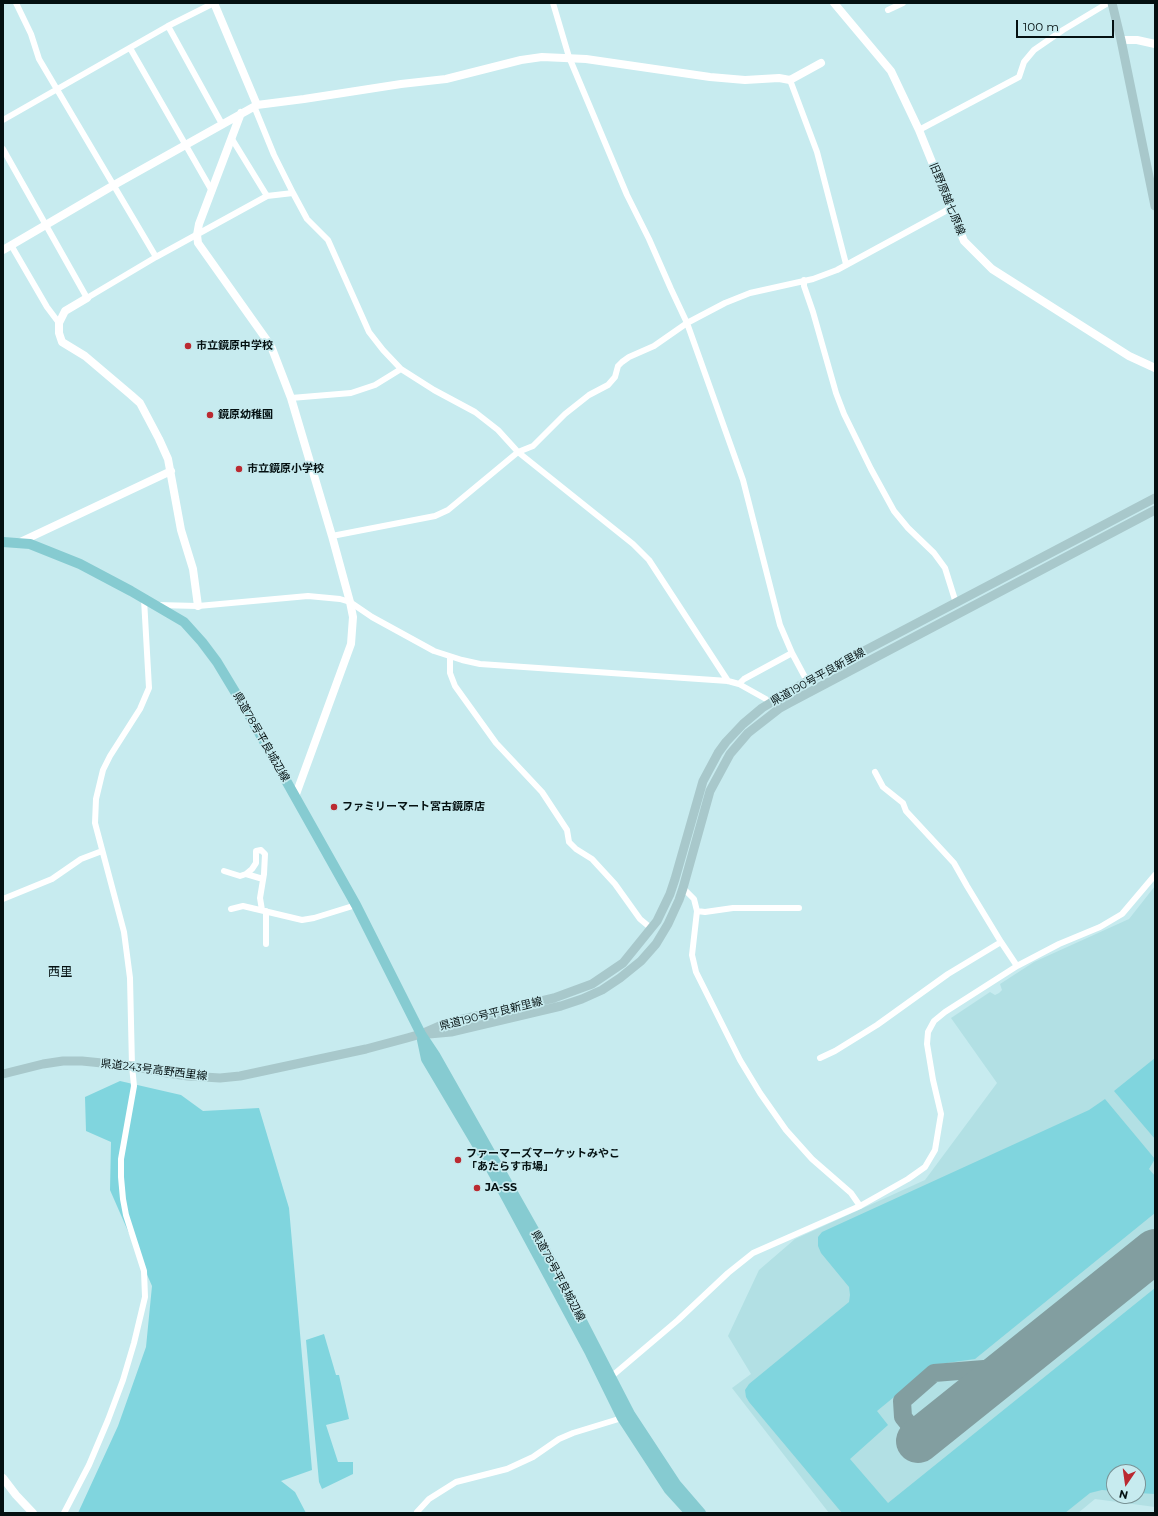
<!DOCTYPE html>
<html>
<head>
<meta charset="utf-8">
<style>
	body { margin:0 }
	#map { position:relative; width:1158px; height:1516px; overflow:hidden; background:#c7ebef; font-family:Montserrat,sans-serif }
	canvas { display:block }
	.frame { position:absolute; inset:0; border:4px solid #041011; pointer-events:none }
	.north { position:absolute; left:1106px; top:1464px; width:40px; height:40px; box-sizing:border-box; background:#c7ebef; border:1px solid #799396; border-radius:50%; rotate:193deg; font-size:11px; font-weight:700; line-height:16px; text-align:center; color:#041011 }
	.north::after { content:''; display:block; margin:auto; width:14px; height:18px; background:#ba2a31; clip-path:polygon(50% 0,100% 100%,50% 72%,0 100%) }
	.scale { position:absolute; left:1016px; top:20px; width:98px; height:18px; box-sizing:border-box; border:2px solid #041011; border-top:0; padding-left:5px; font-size:12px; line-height:14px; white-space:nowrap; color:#041011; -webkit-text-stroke:3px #c7ebef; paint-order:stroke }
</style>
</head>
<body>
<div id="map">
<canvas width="1158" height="1516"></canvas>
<div class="frame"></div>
<div class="north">N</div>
<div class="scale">100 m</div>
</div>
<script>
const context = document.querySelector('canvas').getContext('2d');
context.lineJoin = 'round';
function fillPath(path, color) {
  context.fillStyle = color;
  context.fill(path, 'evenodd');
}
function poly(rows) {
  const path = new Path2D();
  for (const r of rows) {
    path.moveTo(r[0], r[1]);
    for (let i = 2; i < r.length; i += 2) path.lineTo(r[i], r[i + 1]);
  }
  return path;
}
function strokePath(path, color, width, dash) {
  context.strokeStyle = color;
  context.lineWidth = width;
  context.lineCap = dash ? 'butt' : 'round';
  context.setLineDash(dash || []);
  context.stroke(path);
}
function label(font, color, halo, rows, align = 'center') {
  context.font = font + ' Montserrat,"Noto Sans JP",sans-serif';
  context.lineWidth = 3.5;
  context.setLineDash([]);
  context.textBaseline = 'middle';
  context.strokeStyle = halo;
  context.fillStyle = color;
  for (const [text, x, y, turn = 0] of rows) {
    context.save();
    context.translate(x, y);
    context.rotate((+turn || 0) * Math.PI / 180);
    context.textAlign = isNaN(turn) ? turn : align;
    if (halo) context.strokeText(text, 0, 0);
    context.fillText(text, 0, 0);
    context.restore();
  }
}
fillPath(poly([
	[1155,886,1155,1507,1095,1499,1078,1513,829,1513,732,1388,751,1374,728,1336,759,1270,795,1239,925,1180,997,1083,951,1018,990,992,995,995,999,993,1002,990,1000,984,1034,962,1129,919],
	[1114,1472,1138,1472,1138,1496,1114,1496]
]), '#b2e0e4');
fillPath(poly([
	[1155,1058,1155,1139,1114,1091],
	[120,1081,181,1095,203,1111,259,1108,289,1208,312,1470,281,1481,295,1492,306,1513,78,1513,118,1426,146,1347,152,1286,110,1190,111,1142,86,1131,85,1097],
	[1105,1099,1155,1159,1149,1169,1155,1176,1155,1213,975,1359,933,1365,877,1411,888,1425,850,1459,888,1503,1155,1288,1155,1494,1138,1493,1138,1472,1114,1472,1114,1491,1102,1490,1090,1493,1065,1513,842,1513,749,1402,746,1397,745,1390,749,1384,849,1302,850,1295,849,1287,821,1253,818,1246,818,1237,822,1232,1089,1110],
	[324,1334,336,1375,339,1375,349,1419,326,1425,338,1462,353,1462,353,1474,322,1489,319,1482,306,1340]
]), '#80d5de');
strokePath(poly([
	[932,1429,911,1427,903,1417,902,1401,934,1373,1009,1367]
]), '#829ea0', 18);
strokePath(poly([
	[918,1441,1155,1251]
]), '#829ea0', 44);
strokePath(poly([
	[16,3,31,34,39,59,156,257],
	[553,3,569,57,627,195,649,239,671,289,687,323,743,480,780,625,792,653,807,681],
	[888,10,903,3],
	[168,26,222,124],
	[130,48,212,191],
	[790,80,817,152,846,264],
	[254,106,274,155,293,193,307,219,328,240,369,332,383,350,401,369,434,390,475,412,498,430,518,452,633,544,649,560,728,681],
	[3,120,168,26,214,3],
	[919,130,1019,77,1024,62,1034,50,1063,30,1108,3],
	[232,139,267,196],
	[3,149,87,298,156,257,267,196,293,193],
	[11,245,47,307,59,323],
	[804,280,804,286,813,312,836,393,844,414,871,469,894,511,908,528,934,553,945,568,956,603],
	[291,398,351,393,375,385,401,369],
	[332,536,435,516,448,510,518,452,533,446,565,414,589,395,608,385,615,377,618,366,622,362,629,357,654,346,687,323,725,303,750,293,813,279,837,270,951,208],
	[157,605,198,606,308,596,340,599,350,602,372,617,434,651,462,660,480,664,728,681,739,684,773,703],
	[450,657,450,673,455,686,496,743,542,792,567,830,569,842,576,849,592,859,615,884,640,919,652,929],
	[739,684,744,679,792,653],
	[875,772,883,787,903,803,906,811,954,863,967,886,1001,942,1017,966],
	[224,871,240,876,246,874,252,869,256,863,256,851,261,850,265,854,264,874,260,898,262,910],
	[246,874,263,879],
	[683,888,694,899,697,911,692,955,696,972,740,1060,760,1093,786,1130,812,1159,851,1193,860,1206],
	[3,899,52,879,81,859,102,851],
	[231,909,243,906,302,920,314,918,356,905],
	[697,911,705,912,733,908,799,908],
	[266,944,266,911],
	[820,1058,835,1051,877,1025,948,974,1001,942],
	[612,1376,678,1320,728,1273,753,1253,860,1206,908,1179,925,1167,935,1150,941,1114,933,1080,927,1044,928,1032,934,1021,945,1012,1017,966,1059,944,1100,927,1122,914,1155,875],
	[64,1513,89,1465,108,1420,123,1380,134,1343,145,1297,144,1271,126,1215,123,1199,121,1177,121,1159,134,1086,132,1066,130,978,124,932,95,823,96,799,103,770,110,756,140,709,149,688,144,599],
	[418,1513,417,1512,429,1499,456,1482,507,1469,533,1457,559,1439,573,1433,622,1418]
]), '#fff', 6);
strokePath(poly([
	[214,3,257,105],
	[834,3,891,71,919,130,964,241,992,269,1129,356,1155,368],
	[1121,40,1137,40,1155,44],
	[241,113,199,224,197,235,198,243,271,346,291,398,332,536,350,602,353,617,351,644,295,797],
	[3,250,114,185,257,105,304,99,401,84,446,79,521,60,542,57,586,59,710,77,745,80,779,78,790,80,821,63],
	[87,298,65,311,59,323,59,333,62,342,85,356,131,395,140,403,159,439,168,459,181,530,193,569,198,606],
	[18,543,171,471],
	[3,1478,16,1495,33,1513]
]), '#fff', 8);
strokePath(poly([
	[1112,3,1121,40,1155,206],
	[429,1034,451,1032,561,1006,582,999,602,990,620,978,641,961,656,944,668,924,679,900,683,888,710,791,730,754,748,733,780,708,791,702,1155,510],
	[3,1074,43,1064,63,1061,82,1061,132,1066,167,1073,188,1076,220,1078,240,1076,366,1049,407,1038,421,1034,446,1023,554,998,592,984,623,963,657,921,670,894,675,879,703,781,718,753,726,742,743,724,762,708,807,681,1155,498]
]), '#a8c8cb', 9);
strokePath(poly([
	[3,542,30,544,80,564,131,591,184,622,202,642,217,662,252,720,356,905,421,1034,435,1055,547,1253,630,1414,676,1484,701,1513],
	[422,1040,426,1059,486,1160,590,1353,622,1418,669,1490,690,1513]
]), '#86cbd1', 10);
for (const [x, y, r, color] of [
	[188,346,4,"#ba2a31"],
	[210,415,4,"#ba2a31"],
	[239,469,4,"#ba2a31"],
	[334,807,4,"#ba2a31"],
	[458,1160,4,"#ba2a31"],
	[477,1188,4,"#ba2a31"]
]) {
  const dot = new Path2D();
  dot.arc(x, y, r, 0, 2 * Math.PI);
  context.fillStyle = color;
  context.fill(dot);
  strokePath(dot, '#c7ebef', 1.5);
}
label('11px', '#041011', '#c7ebef', [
	["旧野原越七原線",947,199,68],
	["県道190号平良新里線",818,677,-29],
	["県道78号平良城辺線",261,737,60],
	["県道190号平良新里線",491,1014,-14],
	["県道243号高野西里線",154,1070,7],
	["県道78号平良城辺線",558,1276,62]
]);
label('bold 11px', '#041011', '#c7ebef', [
	["市立鏡原中学校",196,346],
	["鏡原幼稚園",218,415],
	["市立鏡原小学校",247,469],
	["ファミリーマート宮古鏡原店",342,807],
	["ファーマーズマーケットみやこ",466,1154],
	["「あたらす市場」",466,1167],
	["JA-SS",485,1188]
], 'left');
label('12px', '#041011', '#c7ebef', [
	["西里",60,972]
]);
</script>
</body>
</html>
